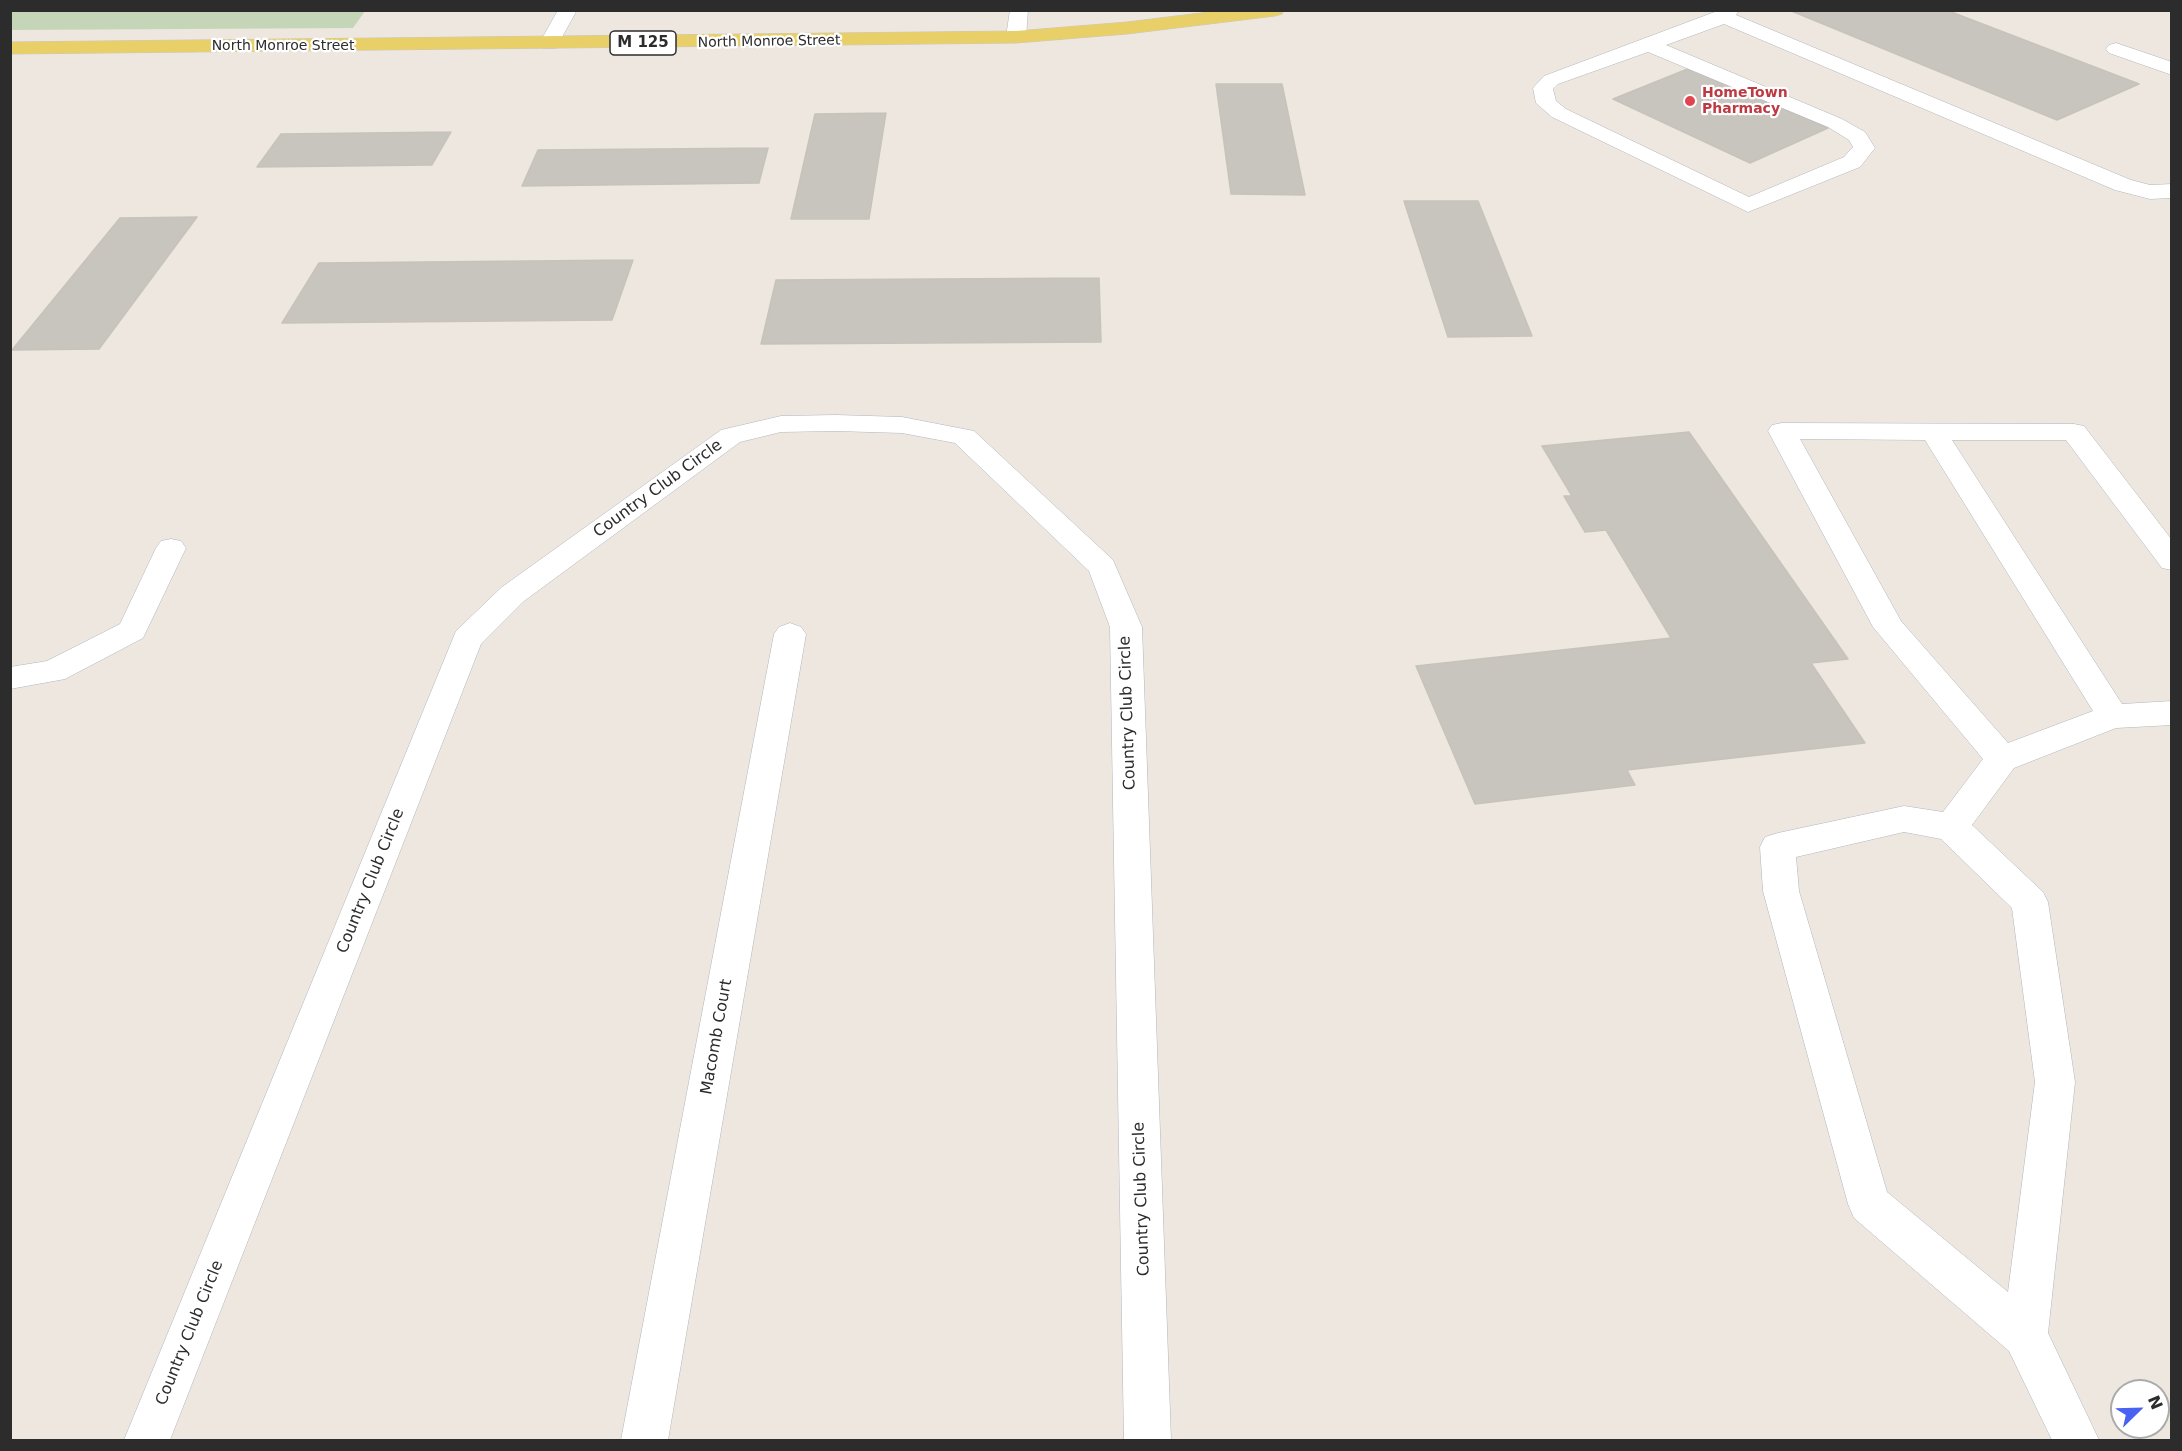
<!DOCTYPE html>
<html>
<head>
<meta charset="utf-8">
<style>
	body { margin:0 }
	#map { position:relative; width:2182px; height:1451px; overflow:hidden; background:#ede7df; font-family:"DejaVu Sans",sans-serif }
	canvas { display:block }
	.frame { position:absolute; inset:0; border:12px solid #2c2c2c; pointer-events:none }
	.north { position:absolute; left:2110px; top:1379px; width:60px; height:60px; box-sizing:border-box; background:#fff; border:2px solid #ababab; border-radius:50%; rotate:67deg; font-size:16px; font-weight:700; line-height:24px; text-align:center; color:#2c2c2c }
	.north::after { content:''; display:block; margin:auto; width:21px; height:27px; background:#4962f0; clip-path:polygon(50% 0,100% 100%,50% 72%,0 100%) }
</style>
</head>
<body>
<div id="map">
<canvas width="2182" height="1451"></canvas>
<div class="frame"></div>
<div class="north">N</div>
</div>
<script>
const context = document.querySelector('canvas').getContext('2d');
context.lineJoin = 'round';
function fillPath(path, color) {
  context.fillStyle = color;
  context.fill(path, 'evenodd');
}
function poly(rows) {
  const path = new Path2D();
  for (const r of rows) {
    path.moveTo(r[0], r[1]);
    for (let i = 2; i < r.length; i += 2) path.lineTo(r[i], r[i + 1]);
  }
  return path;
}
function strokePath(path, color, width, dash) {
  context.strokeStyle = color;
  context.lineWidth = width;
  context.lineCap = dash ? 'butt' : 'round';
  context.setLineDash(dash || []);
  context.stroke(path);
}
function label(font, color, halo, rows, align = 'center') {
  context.font = font + ' "DejaVu Sans",sans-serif';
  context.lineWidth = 4.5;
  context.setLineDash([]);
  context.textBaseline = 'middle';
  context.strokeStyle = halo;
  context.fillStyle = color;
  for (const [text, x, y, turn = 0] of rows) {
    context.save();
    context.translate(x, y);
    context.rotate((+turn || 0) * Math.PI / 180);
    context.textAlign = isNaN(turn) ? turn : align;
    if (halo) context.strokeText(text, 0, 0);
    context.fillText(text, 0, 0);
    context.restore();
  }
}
fillPath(poly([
	[10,11,11,10,365,11,353,28,11,30]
]), '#c5d5b7');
const building = poly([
	[1789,10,1946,10,2139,84,2057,120,1789,10],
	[1690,68,1828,128,1750,163,1613,99,1690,68],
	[1216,84,1282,84,1305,195,1231,194,1216,84],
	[886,113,869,219,791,219,815,114,886,113],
	[451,132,432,165,257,167,281,134,451,132],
	[768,148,759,183,522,186,538,150,768,148],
	[1404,201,1478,201,1532,336,1448,337,1404,201],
	[197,217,99,349,12,350,120,218,197,217],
	[633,260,612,320,282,323,319,263,633,260],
	[1099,278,1101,342,761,344,776,280,1099,278],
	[1689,432,1848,659,1811,663,1865,743,1627,770,1635,785,1475,804,1416,666,1671,638,1606,530,1585,532,1564,496,1572,496,1542,446,1689,432]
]);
fillPath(building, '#c8c4be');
strokePath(building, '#c8c3b9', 1.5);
const minor = poly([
	[558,10,577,10,556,48,542,48,539,44,558,10],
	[1010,10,1028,10,1026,37,1023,41,1009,41,1006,37,1010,10],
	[1720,10,1739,10,1736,15,2131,180,2150,185,2172,184,2172,198,2150,199,2115,190,1724,24,1666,45,1842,119,1865,132,1875,148,1860,167,1748,212,1552,117,1536,103,1533,88,1544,76,1720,10],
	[1648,52,1828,127,1849,140,1853,147,1844,157,1749,197,1566,109,1556,101,1553,89,1558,84,1648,52],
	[2116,43,2172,62,2172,75,2109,53,2106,49,2109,45,2116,43],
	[836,415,902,417,974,431,1113,560,1142,627,1171,1440,1124,1440,1110,627,1089,571,955,443,902,433,836,431,781,432,740,442,524,601,481,644,170,1440,124,1440,456,631,502,587,721,430,781,416,836,415],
	[1782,423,2074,424,2084,426,2172,540,2172,570,2162,568,2066,440,1952,440,2122,704,2172,701,2172,725,2116,728,2014,768,1972,825,2043,892,2048,902,2075,1082,2048,1333,2099,1440,2052,1440,2009,1351,1854,1218,1848,1204,1763,891,1760,847,1765,837,1778,833,1904,806,1943,812,1983,759,1873,627,1768,431,1772,425,1782,423],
	[1800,439,1925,440,2093,711,2008,743,1901,621,1800,439],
	[1904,832,1941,839,2012,908,2035,1082,2008,1292,1887,1192,1799,891,1796,857,1904,832],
	[171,539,181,541,186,548,143,638,65,679,10,689,10,667,47,661,120,624,156,548,161,541,171,539],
	[790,623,801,627,806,634,668,1440,621,1440,774,634,779,627,790,623]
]);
const major = poly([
	[1225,10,1284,10,1282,14,1275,16,1127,34,1016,43,10,54,10,42,1016,31,1127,22,1225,10]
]);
strokePath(minor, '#b2b5be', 1);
strokePath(major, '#c8c8c8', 1);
fillPath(minor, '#fff');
fillPath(major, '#e9cf67');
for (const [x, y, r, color] of [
	[1690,101,6,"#e0444e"]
]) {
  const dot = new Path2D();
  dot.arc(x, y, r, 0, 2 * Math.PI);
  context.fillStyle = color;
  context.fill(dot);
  strokePath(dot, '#fff', 2);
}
label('14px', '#2c2c2c', '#fff', [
	["North Monroe Street",769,42,-1],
	["North Monroe Street",283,46]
]);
label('bold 14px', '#be3a42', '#fff', [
	["HomeTown",1702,93],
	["Pharmacy",1702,109]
], 'left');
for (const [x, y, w] of [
	[643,43,66]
]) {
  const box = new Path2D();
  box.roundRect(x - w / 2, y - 12, w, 24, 4.5);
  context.fillStyle = '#fff';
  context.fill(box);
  strokePath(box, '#2c2c2c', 1.5);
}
label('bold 15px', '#2c2c2c', null, [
	["M 125",643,43]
]);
label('16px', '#2c2c2c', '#fff', [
	["Country Club Circle",658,489,-36],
	["Country Club Circle",1128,713,-92],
	["Country Club Circle",371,881,-68],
	["Macomb Court",717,1037,-80],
	["Country Club Circle",1142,1199,-92],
	["Country Club Circle",190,1333,-68]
]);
</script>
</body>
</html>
